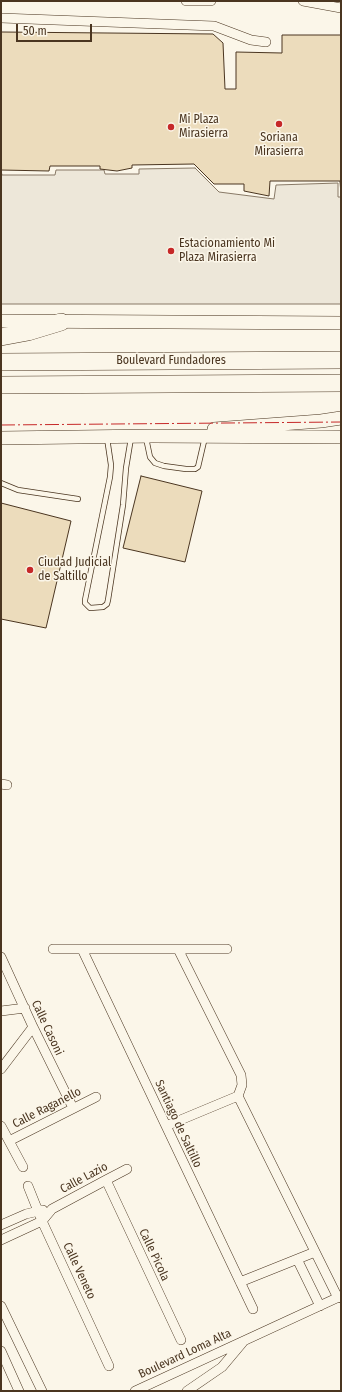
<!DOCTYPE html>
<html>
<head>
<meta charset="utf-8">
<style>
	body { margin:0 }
	#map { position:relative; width:342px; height:1392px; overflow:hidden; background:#fbf6e9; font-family:"Fira Sans Condensed",sans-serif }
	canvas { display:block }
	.frame { position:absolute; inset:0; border:2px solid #4a3520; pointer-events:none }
	.scale { position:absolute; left:16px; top:24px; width:76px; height:18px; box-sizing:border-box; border:2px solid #4a3520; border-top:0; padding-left:5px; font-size:12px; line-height:14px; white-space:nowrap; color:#4a3520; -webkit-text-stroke:3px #fbf6e9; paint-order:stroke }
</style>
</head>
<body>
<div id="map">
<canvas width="342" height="1392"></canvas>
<div class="frame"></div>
<div class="scale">50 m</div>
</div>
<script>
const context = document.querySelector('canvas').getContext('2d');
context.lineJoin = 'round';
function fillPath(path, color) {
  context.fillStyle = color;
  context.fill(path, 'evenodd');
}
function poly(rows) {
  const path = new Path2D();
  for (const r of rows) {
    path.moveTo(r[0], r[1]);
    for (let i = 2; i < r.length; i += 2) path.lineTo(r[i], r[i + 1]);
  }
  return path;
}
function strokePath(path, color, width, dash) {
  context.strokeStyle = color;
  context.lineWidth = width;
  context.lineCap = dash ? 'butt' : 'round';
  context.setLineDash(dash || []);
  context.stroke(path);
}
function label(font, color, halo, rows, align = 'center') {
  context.font = font + ' "Fira Sans Condensed",sans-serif';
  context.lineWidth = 3;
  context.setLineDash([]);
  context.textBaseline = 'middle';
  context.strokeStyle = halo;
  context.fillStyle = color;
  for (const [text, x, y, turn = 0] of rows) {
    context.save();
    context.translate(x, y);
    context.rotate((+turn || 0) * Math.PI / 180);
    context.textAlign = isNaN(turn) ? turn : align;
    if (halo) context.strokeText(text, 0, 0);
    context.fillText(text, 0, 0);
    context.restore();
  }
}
const parking = poly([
	[195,168,219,192,274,199,276,185,338,183,338,197,341,197,341,304,1,304,1,171,2,175,55,175,56,170,104,170,105,174,139,174,139,169,195,168]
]);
fillPath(parking, '#ede7d9');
strokePath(parking, '#887966', 1);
const building = poly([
	[1,32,213,34,223,43,225,89,236,89,236,52,282,53,282,35,341,35,341,195,340,181,270,181,269,196,244,191,244,184,214,184,194,164,132,165,132,168,117,171,100,169,100,166,50,166,49,171,1,170,1,32],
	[141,476,202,491,185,562,123,548,141,476],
	[1,503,71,521,46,628,1,619,1,503]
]);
fillPath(building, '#ecdcbc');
strokePath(building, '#4a3520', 1);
const lane = poly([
	[107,438,111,465,110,477,85,600,85,603,90,608,103,607,107,604,108,600,123,505,126,468,131,438],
	[146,438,150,457,155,463,164,466,186,469,195,469,198,467,205,437],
	[1,483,18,490,78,499]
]);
const street = poly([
	[186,1,211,1],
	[303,1,341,8],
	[1,18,214,26,251,40,266,42],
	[1,784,7,785],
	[53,949,227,949],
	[82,949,253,1309],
	[178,949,241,1075,242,1085,238,1096,338,1298],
	[1,957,33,1027,73,1108],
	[1,1011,25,1008],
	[1,1069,33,1027],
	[1,1126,23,1167],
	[166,1126,238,1096],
	[9,1141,96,1097],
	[106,1180,181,1340],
	[28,1186,42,1221,109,1366],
	[1,1225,26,1214,43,1210],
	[1,1240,42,1221,52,1209,106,1180,127,1169],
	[297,1259,320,1306],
	[240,1282,315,1252],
	[1,1306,42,1391],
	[1,1351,19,1391],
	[135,1391,341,1296],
	[187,1391,222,1367,243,1342]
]);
const secondary = poly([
	[1,321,341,323],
	[214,429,321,421,341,418],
	[1,438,153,436,341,437]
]);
const highway = poly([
	[1,337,28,332,61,322],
	[1,362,341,360],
	[1,385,341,383]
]);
strokePath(lane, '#4a3520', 6);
strokePath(street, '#4a3520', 10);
strokePath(secondary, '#4a3520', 14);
strokePath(highway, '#4a3520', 18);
strokePath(lane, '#fbf6e9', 4.5);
strokePath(street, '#fbf6e9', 9);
strokePath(secondary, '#fbf6e9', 13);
strokePath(highway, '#fbf6e9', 17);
strokePath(poly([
	[1,425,341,422]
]), '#c62828', 1, [14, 3, 2, 3]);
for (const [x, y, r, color] of [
	[279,124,4,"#c62828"],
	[171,127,4,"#c62828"],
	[171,251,4,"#c62828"],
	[30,570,4,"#c62828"]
]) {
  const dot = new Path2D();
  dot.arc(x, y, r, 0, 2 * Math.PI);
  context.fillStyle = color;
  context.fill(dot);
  strokePath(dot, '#fbf6e9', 1.5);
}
label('12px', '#4a3520', '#fbf6e9', [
	["Mi Plaza",179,120],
	["Mirasierra",179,134],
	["Soriana",279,138,"center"],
	["Mirasierra",279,152,"center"],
	["Estacionamiento Mi",179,244],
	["Plaza Mirasierra",179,258],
	["Ciudad Judicial",38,563],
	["de Saltillo",38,577]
], 'left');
label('12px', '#4a3520', '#fbf6e9', [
	["Boulevard Fundadores",171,361],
	["Calle Casoni",47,1028,65],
	["Calle Raganello",47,1108,-27],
	["Santiago de Saltillo",178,1124,65],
	["Calle Lazio",84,1178,-28],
	["Calle Picola",154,1255,65],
	["Calle Veneto",79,1271,65],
	["Boulevard Loma Alta",185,1354,-25]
]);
</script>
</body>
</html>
